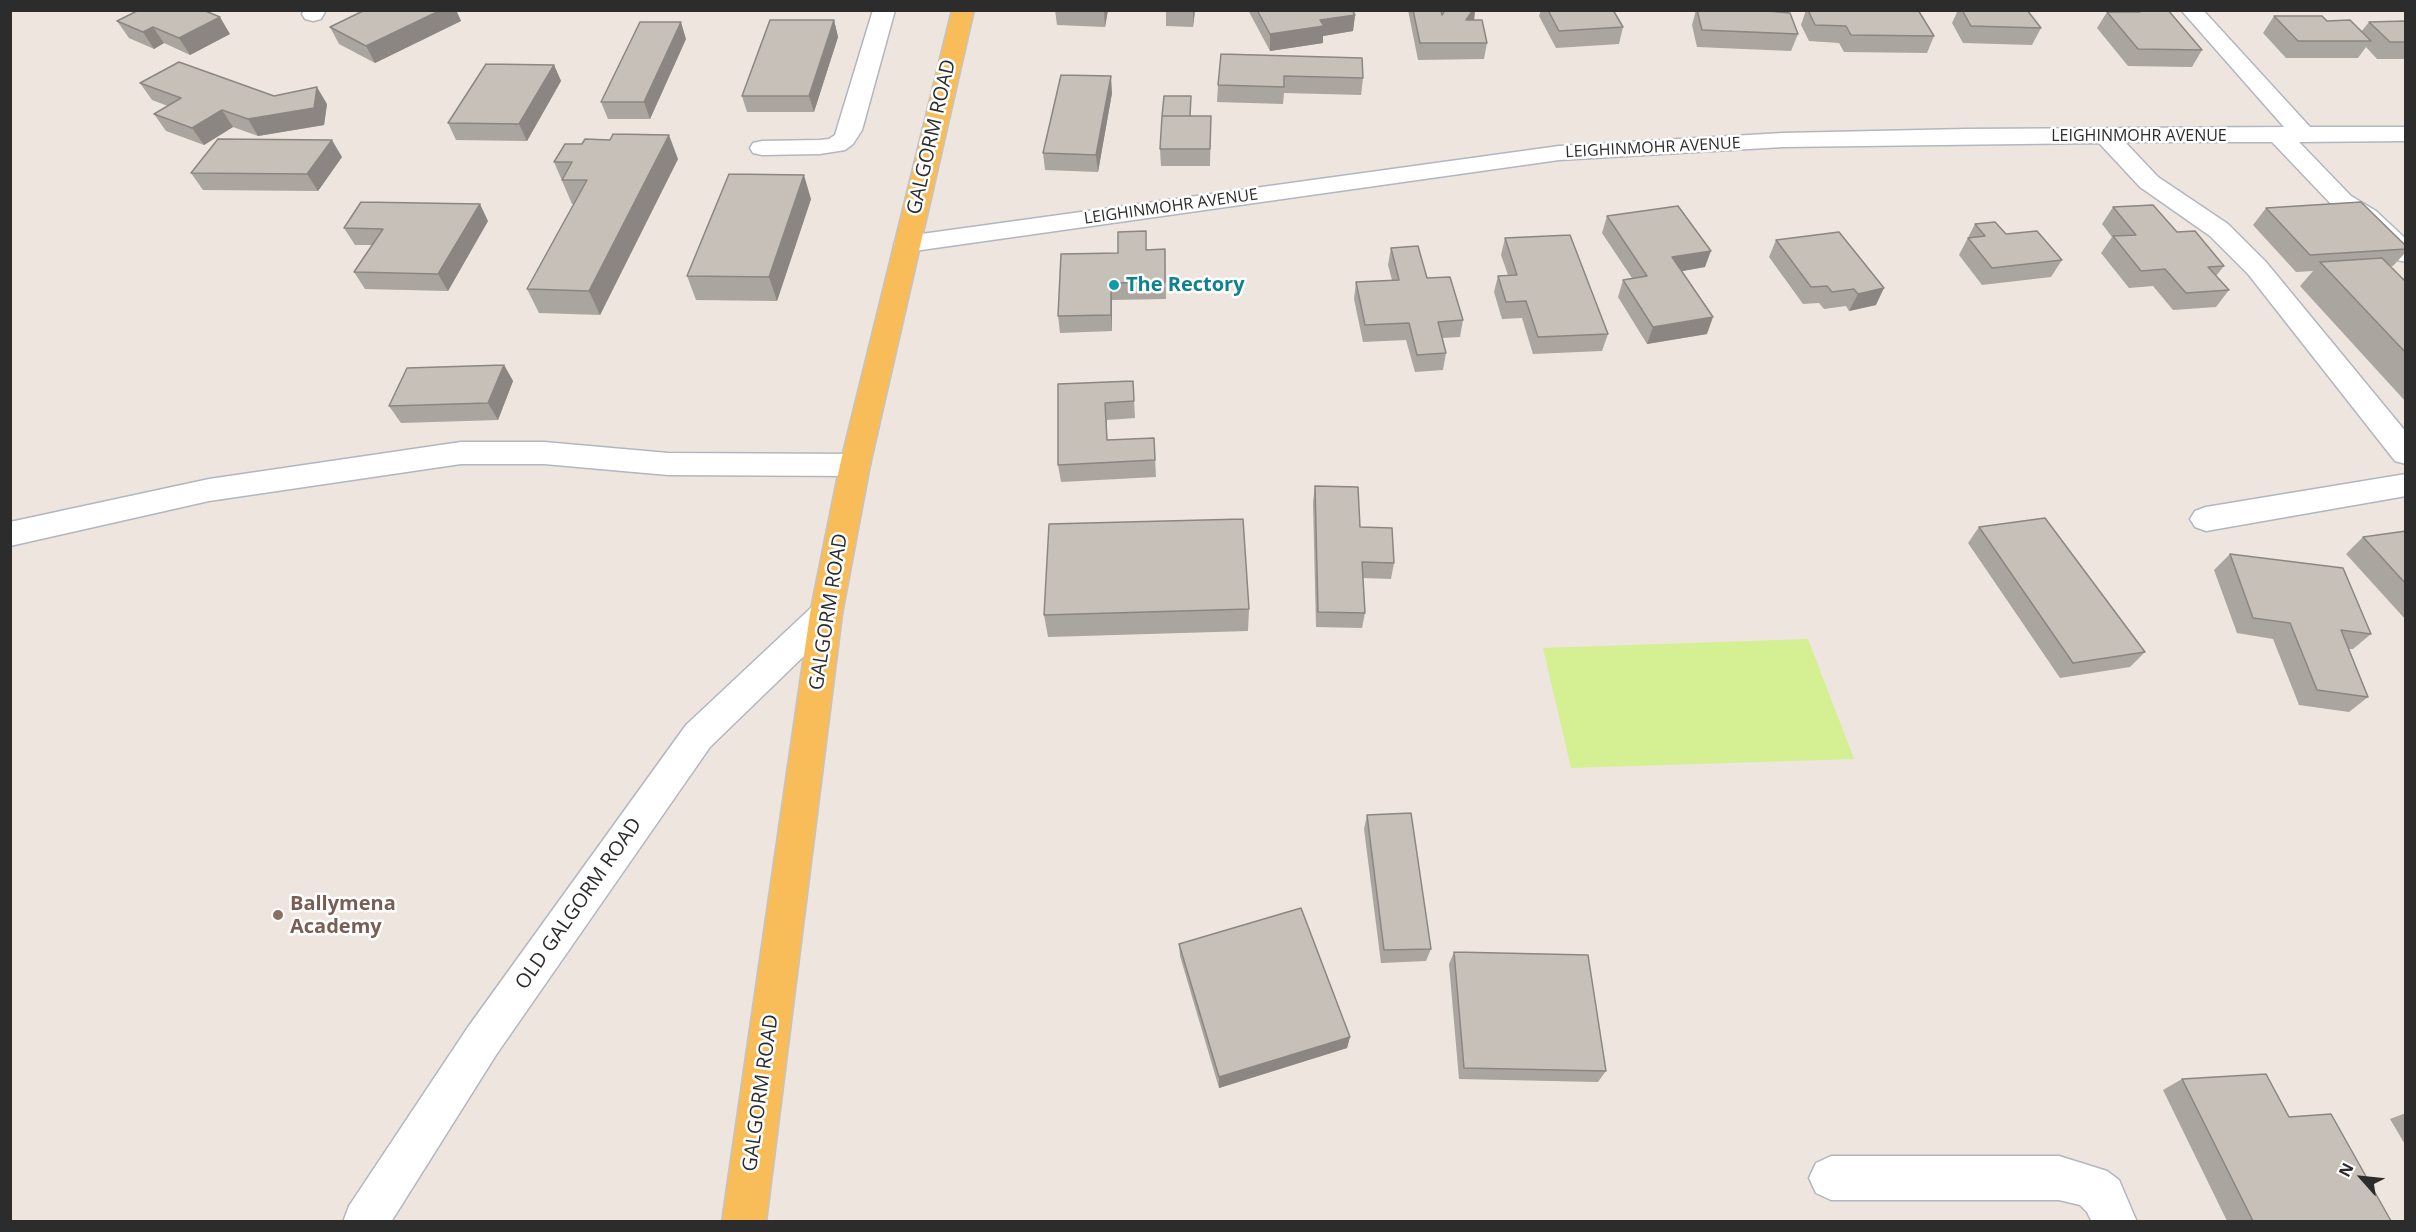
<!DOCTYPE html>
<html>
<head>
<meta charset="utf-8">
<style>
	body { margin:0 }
	#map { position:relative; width:2416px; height:1232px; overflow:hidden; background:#eee5de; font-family:"Open Sans",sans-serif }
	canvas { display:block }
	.frame { position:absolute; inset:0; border:12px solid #2c2c2c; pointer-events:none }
	.north { position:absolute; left:2332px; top:1148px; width:60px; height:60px; -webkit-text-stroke:4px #fff; paint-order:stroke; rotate:297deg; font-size:16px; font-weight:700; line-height:24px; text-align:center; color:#2c2c2c }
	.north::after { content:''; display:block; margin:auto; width:21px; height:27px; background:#2c2c2c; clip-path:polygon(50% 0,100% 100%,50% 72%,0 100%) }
</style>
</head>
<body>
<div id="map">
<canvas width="2416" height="1232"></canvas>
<div class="frame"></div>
<div class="north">N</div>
</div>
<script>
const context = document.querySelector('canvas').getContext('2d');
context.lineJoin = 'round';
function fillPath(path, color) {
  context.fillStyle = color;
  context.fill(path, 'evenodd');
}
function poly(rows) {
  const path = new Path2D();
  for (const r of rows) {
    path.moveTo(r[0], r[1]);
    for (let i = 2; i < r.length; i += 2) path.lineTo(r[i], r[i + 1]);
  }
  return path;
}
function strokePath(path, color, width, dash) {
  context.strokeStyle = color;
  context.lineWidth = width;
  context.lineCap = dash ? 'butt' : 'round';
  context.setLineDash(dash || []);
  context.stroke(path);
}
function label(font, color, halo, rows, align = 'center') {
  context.font = font + ' "Open Sans",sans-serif';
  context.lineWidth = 5;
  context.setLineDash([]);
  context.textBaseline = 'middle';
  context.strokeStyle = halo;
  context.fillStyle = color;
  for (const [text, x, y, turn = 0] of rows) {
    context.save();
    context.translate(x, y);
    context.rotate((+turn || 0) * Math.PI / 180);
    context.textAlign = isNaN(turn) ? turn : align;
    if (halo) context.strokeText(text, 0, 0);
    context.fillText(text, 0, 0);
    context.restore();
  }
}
fillPath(poly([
	[1808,639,1854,759,1571,768,1543,648]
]), '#d5ef93');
const minor = poly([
	[304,10,326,10,321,19,313,21,305,19,302,14,304,10],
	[873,10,895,10,862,130,853,144,845,150,820,154,762,155,753,153,750,148,753,143,762,141,820,140,829,139,835,135,873,10],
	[2181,10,2203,10,2310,127,2406,127,2406,141,2299,142,2351,196,2376,211,2406,239,2406,262,2397,260,2358,223,2333,206,2272,142,2125,142,2158,177,2228,224,2266,262,2406,432,2406,464,2395,461,2248,274,2210,236,2140,187,2099,143,1783,147,1559,160,907,252,898,250,894,244,898,238,907,236,1559,146,1783,133,1966,129,2284,127,2181,10],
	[461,442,544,442,668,453,855,454,866,457,870,465,866,473,855,476,668,475,544,464,461,464,209,501,10,546,10,522,209,479,461,442],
	[2406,474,2406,496,2206,531,2195,527,2190,519,2195,511,2206,507,2406,474],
	[826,601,838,605,842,614,838,623,710,747,496,1055,391,1222,343,1222,349,1206,468,1027,686,725,814,605,826,601],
	[1831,1156,2059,1156,2107,1171,2119,1180,2137,1222,2092,1222,2087,1212,2080,1205,2059,1200,1831,1200,1816,1193,1809,1178,1816,1163,1831,1156]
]);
const major = poly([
	[952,10,974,10,870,465,842,614,766,1222,722,1222,810,614,840,465,952,10]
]);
strokePath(minor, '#b2b6c0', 3);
strokePath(major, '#c4c4c4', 3);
fillPath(minor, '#fff');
fillPath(major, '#f8bd59');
fillPath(poly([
	[365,10,456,10,461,21,375,63,339,44,330,27],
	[1055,10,1108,10,1105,27,1057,25],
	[1166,10,1195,10,1193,27,1166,26],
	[1248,10,1352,10,1355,15,1353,31,1323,36,1323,43,1270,51],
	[1408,10,1441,10,1442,15,1445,10,1475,10,1474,20,1487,43,1484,59,1418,60],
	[1541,10,1613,10,1623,27,1619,44,1556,48,1539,16],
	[1696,10,1756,10,1798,34,1791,51,1697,47,1692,25],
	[1806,10,1918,10,1934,36,1927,53,1844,52,1839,43,1809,41,1801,25],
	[1958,10,2027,10,2041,28,2032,45,1963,43,1952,23],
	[2117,10,2168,10,2202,50,2192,67,2128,66,2097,28,2107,12,2118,12],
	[2274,16,2327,21,2361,32,2369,22,2406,21,2406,59,2377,59,2366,47,2358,58,2286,58,2263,33],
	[834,20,838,37,814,112,747,112,742,96],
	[117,21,230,34,190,55,164,43,154,49,129,38],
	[686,39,650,119,608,119,601,102],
	[1221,54,1363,78,1361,95,1284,93,1283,104,1217,102,1218,85],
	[554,65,561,81,527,141,456,140,448,123],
	[140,83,274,96,327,104,324,125,258,136,233,127,204,145,166,131,154,114,168,106,152,100],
	[1112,93,1098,172,1045,170,1043,153],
	[1191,116,1211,116,1210,166,1161,166,1160,149],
	[342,157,318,191,203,190,191,173],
	[678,159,600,315,539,313,527,289,574,204,572,204,554,162],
	[811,199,777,301,696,300,687,276],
	[2113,207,2177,232,2224,266,2216,276,2229,290,2216,307,2173,310,2153,286,2129,288,2101,253,2112,237,2102,224],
	[2266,208,2406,246,2406,252,2393,266,2389,266,2406,282,2406,402,2300,286,2313,271,2296,272,2253,225],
	[1607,216,1705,267,1682,271,1707,334,1647,344,1618,297,1623,280,1632,278,1602,233],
	[488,221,448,291,365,289,354,272,372,245,355,245,344,228],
	[1975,224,2006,234,2062,260,2051,277,1982,285,1959,255],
	[1839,232,1876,305,1849,311,1846,306,1824,309,1819,303,1803,304,1769,257,1776,240],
	[1505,238,1608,334,1602,351,1533,354,1522,318,1502,319,1494,292,1498,276,1508,275,1501,255],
	[1391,248,1427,278,1463,320,1460,337,1442,338,1446,353,1443,370,1415,372,1406,340,1363,342,1354,299,1356,282,1392,280,1388,265],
	[1165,249,1166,299,1112,300,1112,331,1060,333,1058,316,1118,253,1147,250],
	[504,365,513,381,498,420,401,423,389,406],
	[1133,381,1135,418,1107,420,1107,440,1154,438,1156,477,1061,482,1058,465,1058,384],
	[1315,486,1360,527,1394,563,1391,579,1363,578,1365,613,1362,628,1316,627,1313,502],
	[1979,527,2145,652,2130,667,2060,678,1968,543],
	[2406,531,2406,620,2346,554,2363,537],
	[2230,554,2371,634,2353,649,2349,649,2368,697,2349,712,2299,705,2273,639,2237,633,2214,570],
	[1249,609,1248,631,1048,637,1044,615],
	[1367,815,1431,949,1426,961,1381,963,1364,829],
	[1179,944,1350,1037,1347,1048,1219,1088,1180,956],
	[1454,952,1606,1071,1598,1082,1459,1079,1449,964],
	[2182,1079,2289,1117,2391,1221,2227,1221,2163,1090],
	[2406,1113,2406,1146,2390,1119]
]), '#aaa59f');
fillPath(poly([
	[441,10,456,10,461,21,375,63,366,46],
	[1104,10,1108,10,1105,27],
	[1193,10,1195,10,1193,27],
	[1473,10,1475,10,1474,21,1466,20],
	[1355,15,1353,31,1323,36,1323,43,1270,51,1270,34,1320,20],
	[220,17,230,34,190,55,179,38],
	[834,20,838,37,814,112,809,96],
	[681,22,686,39,650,119,644,102],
	[153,27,164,43,154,49,143,32],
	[554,65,561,81,527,141,519,124],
	[1111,76,1112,93,1098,172,1096,155],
	[317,87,327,104,324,125,258,136,248,119],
	[222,110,233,127,204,145,192,128],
	[669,135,678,159,600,315,589,291],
	[332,140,342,157,318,191,307,174],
	[804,175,811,199,777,301,769,277],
	[480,204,488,221,448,291,438,274],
	[1711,251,1705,267,1666,274,1672,257],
	[1111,283,1112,300,1112,331,1111,315],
	[1884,288,1876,305,1849,311,1858,294],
	[1713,317,1707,334,1647,344,1653,327],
	[504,365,513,381,498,420,488,403],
	[1350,1037,1347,1048,1219,1088,1219,1077]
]), '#8b8682');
const building = poly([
	[139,10,203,10,220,17,179,38,153,27,143,32,117,21,139,10],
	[365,10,441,10,366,46,330,27,365,10],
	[1257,10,1352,10,1355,15,1320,20,1324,26,1270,34,1257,10],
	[1413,10,1441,10,1442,15,1445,10,1473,10,1466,20,1482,20,1487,43,1420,43,1413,10],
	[1548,10,1613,10,1623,27,1559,31,1548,10],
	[1697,10,1756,10,1790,13,1798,34,1702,30,1697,10],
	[1808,10,1918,10,1934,36,1851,35,1846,26,1815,25,1808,10],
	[1962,10,2027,10,2041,28,1971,26,1962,10],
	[2139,10,2168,10,2202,50,2138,49,2107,12,2140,12,2139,10],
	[2274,16,2322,16,2327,21,2350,20,2371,41,2298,41,2274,16],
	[770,20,834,20,809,96,742,96,770,20],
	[2406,21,2406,42,2390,42,2369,22,2406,21],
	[640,22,681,22,644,102,601,102,640,22],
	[1221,54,1362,58,1363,78,1284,76,1284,87,1218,85,1221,54],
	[179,62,274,96,317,87,314,108,248,119,222,110,192,128,154,114,181,98,140,83,179,62],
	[486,64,554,65,519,124,448,123,486,64],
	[1061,75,1111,76,1096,155,1043,153,1061,75],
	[1164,96,1191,96,1190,116,1162,116,1164,96],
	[1162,116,1211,116,1210,149,1160,149,1162,116],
	[613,134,669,135,589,291,527,289,587,180,562,180,572,162,554,162,565,144,582,144,585,139,610,140,613,134],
	[218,139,332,140,307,174,191,173,218,139],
	[729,174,804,175,769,277,687,276,729,174],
	[361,202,480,204,438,274,354,272,383,229,344,228,361,202],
	[2361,202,2406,246,2406,249,2310,255,2266,208,2361,202],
	[2153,205,2177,232,2195,231,2224,266,2208,267,2229,290,2186,293,2165,269,2141,271,2113,236,2136,235,2113,207,2153,205],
	[1678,206,1711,251,1672,257,1713,317,1653,327,1623,280,1647,276,1607,216,1678,206],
	[1995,222,2006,234,2037,231,2062,260,1992,268,1968,238,1985,236,1975,224,1995,222],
	[1146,231,1146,250,1165,249,1165,282,1111,283,1111,315,1058,316,1061,254,1118,253,1118,232,1146,231],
	[1839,232,1884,288,1858,294,1854,289,1832,292,1827,286,1811,287,1776,240,1839,232],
	[1570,235,1608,334,1538,337,1526,301,1506,302,1498,276,1517,275,1505,238,1570,235],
	[1418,246,1427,278,1450,277,1463,320,1438,322,1446,353,1417,355,1409,323,1365,325,1356,282,1399,280,1391,248,1418,246],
	[2382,258,2406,282,2406,353,2320,262,2382,258],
	[504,365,488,403,389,406,407,368,504,365],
	[1133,381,1134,401,1105,403,1107,440,1154,438,1155,460,1058,465,1058,384,1133,381],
	[1315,486,1358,487,1360,527,1392,528,1394,563,1362,562,1365,613,1318,612,1315,486],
	[2045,518,2145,652,2073,663,1979,527,2045,518],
	[1243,519,1249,609,1044,615,1049,524,1243,519],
	[2406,531,2406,584,2363,537,2406,531],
	[2230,554,2343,568,2371,634,2341,630,2368,697,2317,690,2290,623,2253,618,2230,554],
	[1411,813,1431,949,1384,950,1367,815,1411,813],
	[1301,908,1350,1037,1219,1077,1179,944,1301,908],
	[1454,952,1588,955,1606,1071,1464,1068,1454,952],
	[2266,1074,2289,1117,2331,1114,2391,1221,2253,1221,2182,1079,2266,1074]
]);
fillPath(building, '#c6c0b9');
strokePath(building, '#8b8682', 1.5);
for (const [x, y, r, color] of [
	[1114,285,6,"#0f9aa8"],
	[278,915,6,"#8d6e63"]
]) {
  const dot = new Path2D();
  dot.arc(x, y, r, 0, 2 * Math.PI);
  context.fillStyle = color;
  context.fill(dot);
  strokePath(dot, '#fff', 2);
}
label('16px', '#2c2c2c', '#fff', [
	["LEIGHINMOHR AVENUE",2139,136],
	["LEIGHINMOHR AVENUE",1653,148,-3],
	["LEIGHINMOHR AVENUE",1171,207,-8]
]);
label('20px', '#2c2c2c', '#fff', [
	["GALGORM ROAD",932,137,-77],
	["GALGORM ROAD",829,612,-81],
	["OLD GALGORM ROAD",579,904,-55],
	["GALGORM ROAD",761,1093,-82]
]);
label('bold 20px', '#0d838f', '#fff', [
	["The Rectory",1126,285]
], 'left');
label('bold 20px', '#785e54', '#fff', [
	["Ballymena",290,904],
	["Academy",290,927]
], 'left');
</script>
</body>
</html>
